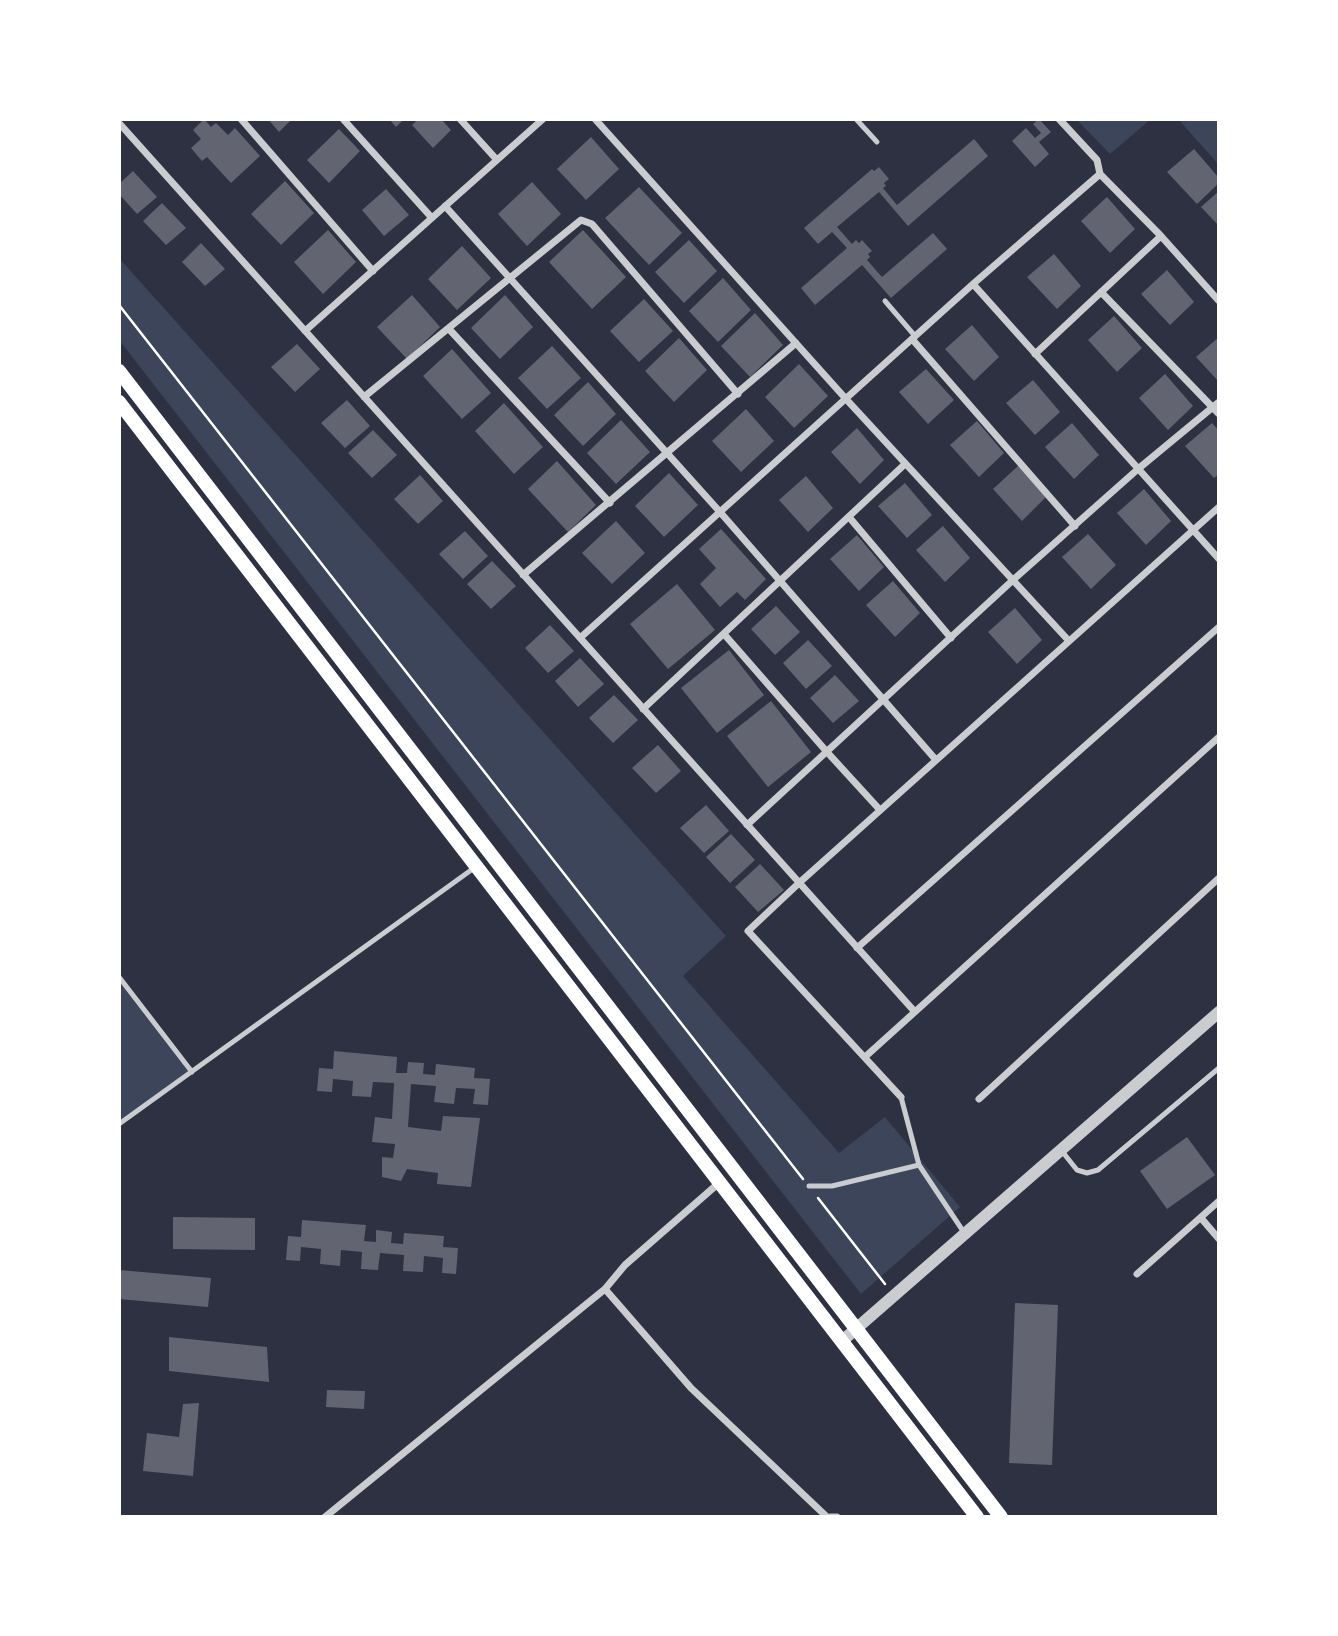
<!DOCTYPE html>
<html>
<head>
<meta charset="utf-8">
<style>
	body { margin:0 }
	#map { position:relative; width:1338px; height:1636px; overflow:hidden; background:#2d3142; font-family:"Sofia Sans Condensed",sans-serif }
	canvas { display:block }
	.frame { position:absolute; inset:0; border:121px solid #fff; pointer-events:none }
</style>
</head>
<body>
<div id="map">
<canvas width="1338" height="1636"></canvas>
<div class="frame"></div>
</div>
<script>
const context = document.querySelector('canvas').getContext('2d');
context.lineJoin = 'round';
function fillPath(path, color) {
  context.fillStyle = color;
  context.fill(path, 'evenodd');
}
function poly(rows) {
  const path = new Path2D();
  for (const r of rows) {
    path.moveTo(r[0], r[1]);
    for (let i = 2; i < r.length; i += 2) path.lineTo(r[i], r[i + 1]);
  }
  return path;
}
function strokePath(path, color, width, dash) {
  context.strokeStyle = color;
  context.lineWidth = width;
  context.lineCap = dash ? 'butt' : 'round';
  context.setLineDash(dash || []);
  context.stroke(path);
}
fillPath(poly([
	[1076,119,1151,119,1110,154],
	[1178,119,1219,119,1219,165],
	[119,258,726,936,683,976,839,1153,885,1117,960,1207,861,1294,119,340],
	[119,979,190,1070,119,1122]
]), '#3c4559');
fillPath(poly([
	[204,119,211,127,216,123,228,135,235,128,260,156,231,183,207,157,202,161,191,148,201,139,193,130],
	[268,119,292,119,279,132],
	[389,119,404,119,396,127],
	[418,119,441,119,451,130,433,148,412,125],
	[1039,119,1051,132,1039,142,1049,154,1035,167,1012,141,1026,128,1035,138,1041,133,1033,124],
	[339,129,360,151,329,183,307,160],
	[591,137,619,169,586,200,557,169],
	[974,139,988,156,908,226,879,192,837,227,852,244,856,240,859,243,862,240,872,251,868,254,870,257,867,260,882,277,933,233,947,249,891,298,862,265,815,305,801,288,847,248,832,232,818,244,804,228,872,169,874,171,879,167,889,179,884,183,886,186,883,188,897,205],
	[1194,149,1219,178,1219,183,1197,204,1167,172],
	[133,171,157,197,137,214,119,194,119,184],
	[285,181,314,213,281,245,251,214],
	[532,182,561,214,527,246,498,214],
	[639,187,682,233,649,265,605,218],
	[386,189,409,215,384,236,362,210],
	[1219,191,1219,226,1201,207],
	[1107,197,1135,229,1110,253,1081,221],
	[162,203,186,228,166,245,143,221],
	[328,230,356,262,323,294,294,262],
	[583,230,626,277,592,309,549,262],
	[689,240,717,271,684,303,655,272],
	[201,243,225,269,205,286,182,262],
	[462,246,491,278,457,310,428,279],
	[1054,254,1081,286,1057,309,1027,277],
	[1167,270,1194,302,1170,325,1141,294],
	[723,278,751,310,718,342,689,311],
	[412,295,440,327,407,359,377,327],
	[505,295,533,327,500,359,471,328],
	[644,299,673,331,639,362,610,331],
	[755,313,783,345,750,377,721,346],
	[1114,316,1142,348,1117,372,1088,340],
	[972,325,999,357,974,381,945,349],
	[1219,337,1219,382,1196,357],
	[679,338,707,370,674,402,645,371],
	[297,344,320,369,295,392,271,367],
	[552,346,581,378,547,409,518,378],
	[452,349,491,393,462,419,423,376],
	[799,364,828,396,794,428,765,397],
	[926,369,954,400,928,424,899,392],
	[1165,374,1193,406,1168,430,1139,398],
	[1033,380,1060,412,1035,435,1006,403],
	[588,382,616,414,583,446,554,415],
	[347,400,370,426,345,448,321,423],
	[504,403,543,447,514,474,475,431],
	[746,409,774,441,741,472,712,441],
	[621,420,650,452,616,484,587,453],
	[977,421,1004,453,979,477,950,445],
	[1072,423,1099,455,1074,479,1045,447],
	[1212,423,1219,431,1219,474,1214,478,1185,446],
	[857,428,884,460,860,484,831,452],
	[373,430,397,455,372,478,348,453],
	[557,461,596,505,568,532,528,489],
	[1019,465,1046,497,1022,521,993,489],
	[669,473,698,505,664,537,635,506],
	[420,475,443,501,418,524,394,499],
	[806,476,833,508,808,532,779,500],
	[905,483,932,515,907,538,878,506],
	[1144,489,1171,521,1146,545,1117,513],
	[616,521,645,553,612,584,582,553],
	[943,526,970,558,945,582,916,550],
	[721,529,766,579,745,600,737,592,720,607,700,584,716,568,699,549],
	[465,531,488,556,463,579,439,554],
	[1088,534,1116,565,1091,589,1062,557],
	[857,535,884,567,859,591,830,559],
	[492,561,516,586,491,609,467,584],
	[893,581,920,613,895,637,866,605],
	[677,584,715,630,668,669,630,624],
	[776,606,800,632,775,655,751,629],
	[1015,608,1042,640,1017,664,988,632],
	[550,625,574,651,548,673,525,648],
	[808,640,832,666,806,689,783,663],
	[729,650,764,695,717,733,681,688],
	[580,658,604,684,578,707,555,681],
	[835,675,859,701,833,723,810,698],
	[614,695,638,720,613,743,589,718],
	[771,701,811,752,768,787,727,736],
	[658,745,681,771,656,793,632,768],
	[706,805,729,831,704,853,680,828],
	[731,834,755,860,730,883,706,857],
	[760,864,784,890,758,912,735,887],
	[334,1051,397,1057,396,1073,407,1073,408,1062,424,1063,423,1074,435,1075,436,1064,475,1068,474,1078,490,1079,488,1105,473,1104,475,1089,456,1088,454,1104,434,1102,436,1086,411,1084,408,1127,441,1131,443,1116,480,1118,471,1187,437,1184,438,1173,407,1169,401,1181,382,1177,382,1157,393,1158,395,1144,372,1142,375,1117,392,1119,394,1083,373,1082,371,1097,352,1096,353,1081,333,1079,332,1092,317,1091,319,1068,333,1069],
	[1187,1137,1215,1175,1167,1209,1140,1171],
	[173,1217,255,1218,255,1250,173,1249],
	[302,1220,366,1225,364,1241,376,1242,376,1230,392,1232,391,1243,403,1244,404,1233,444,1236,443,1247,458,1248,456,1274,442,1273,443,1258,424,1256,423,1272,403,1271,404,1255,380,1253,378,1270,361,1269,362,1252,341,1250,340,1266,320,1264,321,1249,301,1247,300,1261,286,1260,288,1236,301,1237],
	[119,1270,211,1278,208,1307,119,1299],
	[1015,1303,1058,1305,1052,1465,1009,1463],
	[169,1337,267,1347,269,1382,169,1371],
	[327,1390,365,1391,364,1409,326,1407],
	[199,1403,193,1476,143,1471,147,1433,179,1437,183,1404]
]), '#626471');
strokePath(poly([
	[119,305,803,1179],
	[818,1198,885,1284]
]), '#fff', 2.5);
strokePath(poly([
	[856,119,877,142],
	[885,301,915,336],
	[119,977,192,1072],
	[901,1097,919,1165,965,1234],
	[119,1124,474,868],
	[1061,1150,1077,1170,1087,1173,1098,1170,1219,1068],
	[809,1186,832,1186,919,1165]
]), '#caccd0', 5);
strokePath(poly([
	[241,119,373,271],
	[343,119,432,218],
	[460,119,497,160],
	[595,119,846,399,1069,641],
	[1059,119,1097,160,1100,174,1161,236,1219,301],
	[119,123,915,1012],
	[445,206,720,512,936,760],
	[973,284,1219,559],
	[1101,292,1219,414],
	[449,329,610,503],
	[305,331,543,119],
	[912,339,1075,526],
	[1035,354,1161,236],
	[364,397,581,220,592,224,738,394],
	[849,517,951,638],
	[523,575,796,343],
	[724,634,827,752,880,810],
	[580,638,973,284,1100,174],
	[643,709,905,464],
	[747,825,1013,580,1138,469,1219,402],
	[857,948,1219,627],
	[865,1057,1219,737],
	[901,1097,748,931,799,883,1219,507],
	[979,1099,1219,878],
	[720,1182,625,1265,605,1289,691,1388,827,1517],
	[1201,1218,1219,1239],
	[1137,1274,1219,1201],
	[325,1517,605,1289],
	[830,1517,837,1517]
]), '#caccd0', 7);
strokePath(poly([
	[842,1341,1219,1012]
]), '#caccd0', 12);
strokePath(poly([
	[119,371,1001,1517],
	[119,402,977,1517]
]), '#fff', 14);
</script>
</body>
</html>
